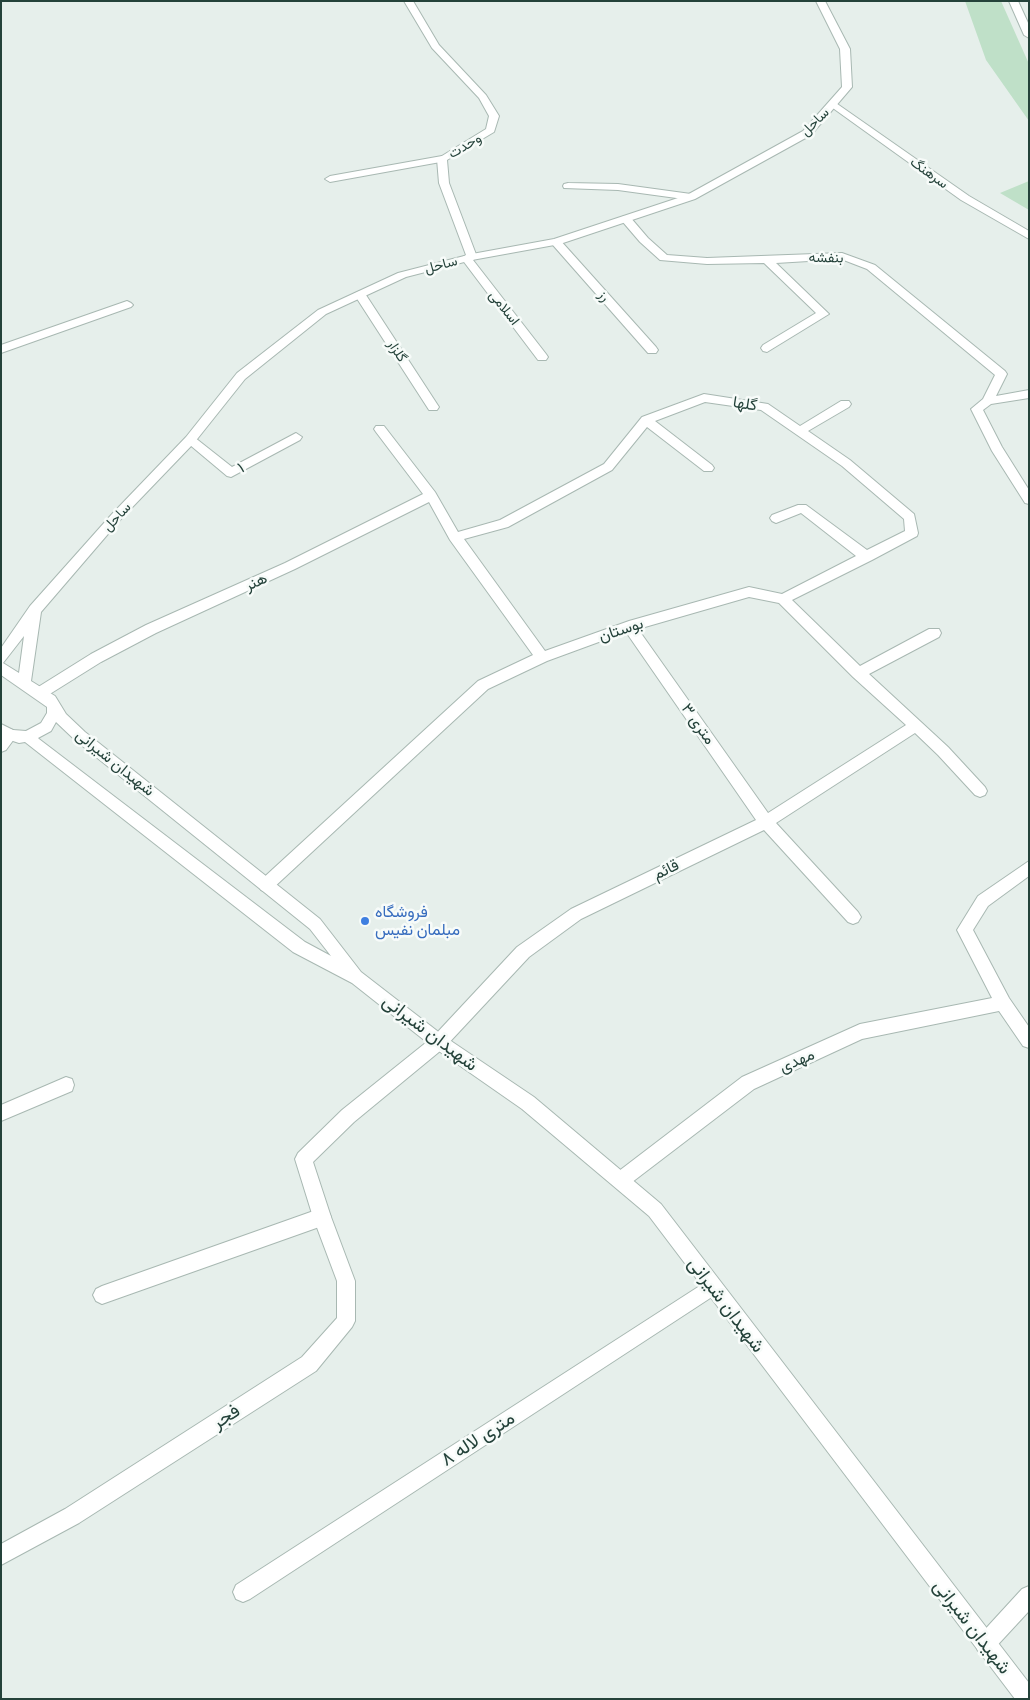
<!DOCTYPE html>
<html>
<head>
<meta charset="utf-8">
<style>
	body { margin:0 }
	#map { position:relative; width:1030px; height:1700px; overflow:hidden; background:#e6efeb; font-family:Cabin,sans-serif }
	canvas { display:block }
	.frame { position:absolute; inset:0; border:2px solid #24423a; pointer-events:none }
</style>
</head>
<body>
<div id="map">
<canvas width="1030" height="1700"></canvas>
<div class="frame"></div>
</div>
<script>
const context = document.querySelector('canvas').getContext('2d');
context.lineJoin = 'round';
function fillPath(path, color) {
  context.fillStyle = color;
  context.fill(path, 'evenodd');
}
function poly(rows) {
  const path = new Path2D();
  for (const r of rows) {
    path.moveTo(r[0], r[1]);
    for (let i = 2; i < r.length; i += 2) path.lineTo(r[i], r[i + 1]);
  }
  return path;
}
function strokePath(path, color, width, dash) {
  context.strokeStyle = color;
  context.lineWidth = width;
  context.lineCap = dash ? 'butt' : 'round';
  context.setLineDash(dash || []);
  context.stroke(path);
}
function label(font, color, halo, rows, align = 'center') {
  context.font = font + ' Cabin,Vazirmatn,sans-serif';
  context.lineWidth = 5;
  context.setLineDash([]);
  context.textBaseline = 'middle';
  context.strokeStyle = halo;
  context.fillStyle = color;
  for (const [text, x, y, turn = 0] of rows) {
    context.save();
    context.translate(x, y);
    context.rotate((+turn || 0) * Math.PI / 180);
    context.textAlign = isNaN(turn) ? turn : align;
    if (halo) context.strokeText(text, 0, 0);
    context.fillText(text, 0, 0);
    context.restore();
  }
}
fillPath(poly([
	[965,1,1001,1,1029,64,1029,121,986,60],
	[1029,181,1029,210,1000,193]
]), '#bfe0c8');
const service = poly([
	[442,156,447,159,446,161,330,182,325,179,330,176,442,156],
	[568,183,618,184,691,194,696,197,691,200,618,190,564,188,563,186,564,184,568,183],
	[322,1208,328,1211,331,1217,328,1223,322,1226,102,1304,96,1301,93,1295,96,1289,102,1286,322,1208]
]);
const minor = poly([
	[404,1,413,1,439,45,486,95,499,116,494,132,447,160,449,183,477,257,473,260,546,354,548,357,546,360,538,360,461,258,466,255,439,183,437,159,486,129,489,116,479,98,432,48,404,1],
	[1009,1,1018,1,1029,25,1029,38,1024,35,1009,1],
	[833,101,969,196,1029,231,1029,239,961,200,830,106,830,102,833,101],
	[626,216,630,217,648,238,667,255,707,258,842,253,875,265,1005,371,1007,374,996,396,1029,390,1029,398,991,404,983,410,1002,447,1029,490,1029,504,1025,503,992,451,971,409,983,399,995,375,867,269,841,259,776,263,829,314,767,352,763,351,761,348,763,345,816,313,764,263,707,264,660,260,640,242,622,221,621,219,622,217,626,216],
	[556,239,560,240,656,347,658,350,656,353,648,353,552,244,551,242,556,239],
	[360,291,364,292,437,404,439,407,437,410,429,410,354,294,360,291],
	[127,301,131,303,133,305,131,307,1,353,1,345,127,301],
	[704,394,768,404,800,426,841,401,849,401,851,404,849,407,808,431,850,460,914,514,918,533,917,536,872,560,792,600,860,666,929,629,939,629,941,633,939,637,869,674,948,747,985,787,987,791,985,795,980,797,975,795,938,755,915,733,776,823,858,912,861,917,858,922,853,924,848,922,764,830,581,919,529,957,445,1047,354,1122,313,1162,331,1217,355,1281,355,1321,352,1327,316,1371,79,1523,1,1565,1,1544,65,1509,302,1357,337,1318,337,1281,313,1217,295,1159,298,1153,342,1110,433,1037,517,947,571,909,756,820,626,632,547,661,488,689,271,890,266,892,261,890,258,885,261,880,478,681,533,655,450,540,429,502,295,569,156,633,101,662,45,697,40,698,35,697,33,693,35,689,91,654,146,625,285,563,423,494,376,432,374,429,376,426,384,426,435,492,458,532,500,520,604,464,642,417,704,394],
	[705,402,761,410,842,466,904,519,905,531,867,550,806,505,798,505,772,515,770,518,772,521,776,523,801,513,856,556,782,594,749,587,629,621,545,651,464,539,508,527,612,470,647,427,704,471,712,471,714,468,712,465,655,421,705,402],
	[749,597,779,603,853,677,906,725,768,813,638,629,749,597],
	[296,433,302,437,300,440,231,477,227,476,184,440,190,436,194,437,232,467,296,433],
	[10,729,15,731,17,735,6,750,1,752,1,736,5,731,10,729],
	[1029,861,1029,876,988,906,973,930,1009,998,1029,1027,1029,1048,1023,1046,999,1011,862,1039,754,1089,627,1186,621,1189,615,1186,612,1180,615,1174,742,1077,860,1024,992,998,957,930,978,896,1029,861],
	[66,1077,72,1079,74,1085,72,1091,1,1121,1,1105,66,1077],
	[712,1278,718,1281,721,1287,718,1293,250,1599,243,1602,236,1599,233,1592,236,1585,712,1278],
	[1029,1586,1029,1611,992,1651,985,1654,978,1651,975,1644,978,1637,1022,1589,1029,1586]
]);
const tertiary = poly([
	[816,1,825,1,850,49,852,87,811,135,695,199,560,244,472,260,406,277,326,314,245,379,194,443,120,520,41,612,31,681,55,696,66,714,85,732,320,919,361,972,445,1037,534,1097,661,1204,1029,1683,1029,1699,1015,1699,649,1216,522,1109,433,1047,352,983,293,952,25,742,19,743,1,737,1,724,13,730,26,731,41,723,47,713,47,707,1,675,1,648,30,606,112,514,186,437,237,373,318,310,398,273,472,254,554,239,687,195,803,131,842,87,840,49,816,1],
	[24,636,19,673,3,663,24,636],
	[56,722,75,740,310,929,331,956,305,942,39,739,38,738,51,731,56,722]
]);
strokePath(service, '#a8b8b2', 2);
strokePath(minor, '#a8b8b2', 2);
strokePath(tertiary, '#a8b8b2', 2);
fillPath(service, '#fff');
fillPath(minor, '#fff');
fillPath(tertiary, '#fff');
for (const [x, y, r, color] of [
	[365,921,5,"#3f7fe0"]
]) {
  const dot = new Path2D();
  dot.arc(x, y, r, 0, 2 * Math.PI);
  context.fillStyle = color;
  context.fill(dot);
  strokePath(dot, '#f7fbf9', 2);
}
label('14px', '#24423a', '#f7fbf9', [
	["ساحل",815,122,-45],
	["وحدت",465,146,-30],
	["سرهنگ",929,173,36],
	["بنفشه",826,258,1],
	["ساحل",441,265,-15],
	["رز",604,296,48],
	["اسلامی",504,308,52],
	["گلزار",397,351,57],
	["ساحل",117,517,-47]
]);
label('16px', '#24423a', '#f7fbf9', [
	["گلها",745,404,9],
	["۱",241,468,-29],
	["هنر",256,582,-25],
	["بوستان",621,630,-18],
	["۳ متری",698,724,55],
	["شهیدان شیرانی",115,763,39],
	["قائم",666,870,-26],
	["مهدی",797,1061,-24]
]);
label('16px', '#366cbe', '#f7fbf9', [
	["فروشگاه",375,912],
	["مبلمان نفیس",375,930]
], 'left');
label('19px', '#24423a', '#f7fbf9', [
	["شهیدان شیرانی",430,1033,37],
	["شهیدان شیرانی",726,1305,53],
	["فجر",226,1417,-33],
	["۸ متری لاله",478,1439,-33],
	["شهیدان شیرانی",972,1627,52]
]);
</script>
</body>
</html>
